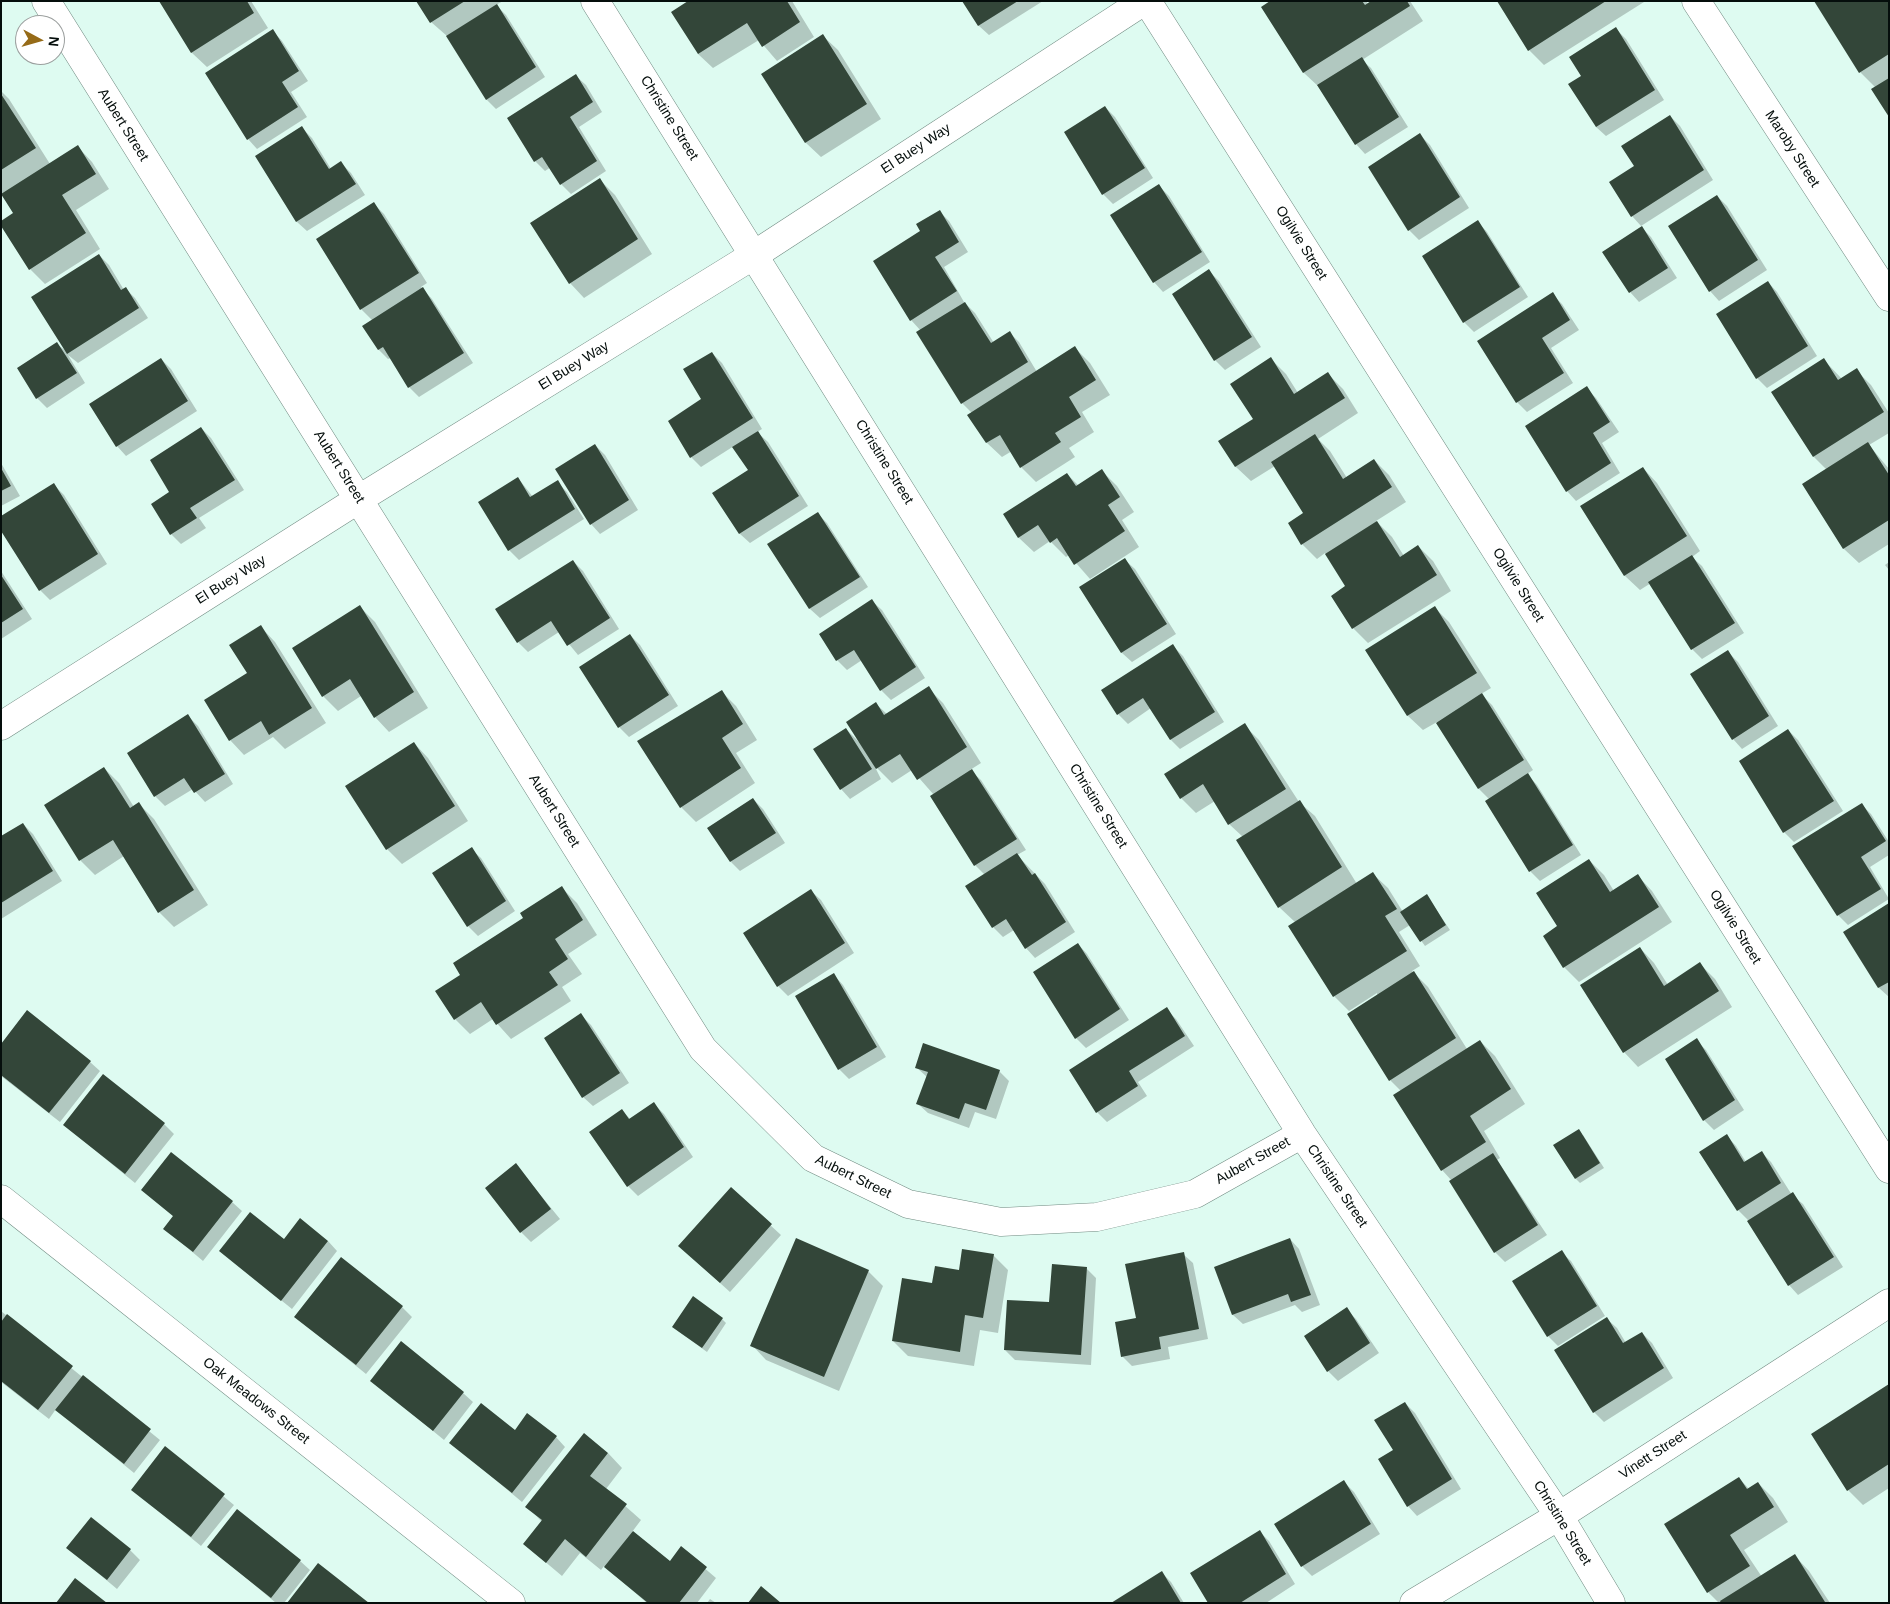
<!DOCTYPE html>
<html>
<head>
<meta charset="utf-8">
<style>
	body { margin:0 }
	#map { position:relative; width:1890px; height:1604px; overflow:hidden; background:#defbf1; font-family:Arial,sans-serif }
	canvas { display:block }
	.frame { position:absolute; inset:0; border:2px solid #050e0c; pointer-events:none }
	.north { position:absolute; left:15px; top:15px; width:50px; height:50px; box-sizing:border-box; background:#fff; border:1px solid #9b9f9e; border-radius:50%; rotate:96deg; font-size:14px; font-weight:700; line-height:20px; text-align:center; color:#050e0c }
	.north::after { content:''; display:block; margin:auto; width:18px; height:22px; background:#966b18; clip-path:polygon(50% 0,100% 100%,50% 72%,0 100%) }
</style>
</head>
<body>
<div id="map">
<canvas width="1890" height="1604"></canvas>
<div class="frame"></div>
<div class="north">N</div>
</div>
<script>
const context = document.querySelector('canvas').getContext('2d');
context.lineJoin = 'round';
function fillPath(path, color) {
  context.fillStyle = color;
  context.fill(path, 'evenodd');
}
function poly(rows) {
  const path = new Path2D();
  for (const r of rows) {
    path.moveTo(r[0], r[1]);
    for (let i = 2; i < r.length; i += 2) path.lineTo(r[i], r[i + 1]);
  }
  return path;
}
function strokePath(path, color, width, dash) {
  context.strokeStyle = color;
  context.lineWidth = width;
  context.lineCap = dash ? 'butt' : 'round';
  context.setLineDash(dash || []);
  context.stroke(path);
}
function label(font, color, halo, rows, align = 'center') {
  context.font = font + ' Arial,sans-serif';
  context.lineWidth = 5;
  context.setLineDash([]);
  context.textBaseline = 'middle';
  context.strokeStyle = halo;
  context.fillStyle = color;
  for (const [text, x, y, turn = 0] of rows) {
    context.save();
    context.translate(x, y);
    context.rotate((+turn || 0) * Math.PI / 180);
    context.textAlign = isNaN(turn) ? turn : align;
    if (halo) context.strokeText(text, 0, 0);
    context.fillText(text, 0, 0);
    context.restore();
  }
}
fillPath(poly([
	[160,1,251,1,268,28,207,67,192,53],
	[418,1,503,1,496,5,506,15,545,77,496,109,486,99,447,36,431,22],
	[690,1,792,1,814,37,777,61,759,40,713,68,698,54],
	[963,1,1043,1,989,35,979,26],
	[1272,1,1366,1,1368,4,1373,1,1410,1,1423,21,1362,60,1371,68,1408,127,1365,154,1356,144,1319,87,1304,73,1263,7],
	[1498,1,1644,1,1644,2,1544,65,1529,50],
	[1889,1,1889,115,1876,88,1860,72],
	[1616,29,1626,39,1664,100,1606,136,1596,127,1583,77],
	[273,31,282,41,308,81,291,92,307,117,257,149,248,139],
	[823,36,838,50,881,119,821,157,806,143,763,74],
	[576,76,586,85,602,112,579,127,606,171,571,194,561,184,551,167,545,171,535,161],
	[1,91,9,99,50,164,78,147,92,162,109,189,76,210,100,249,45,284,30,269,15,214,1,194],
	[1105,107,1115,117,1153,178,1113,204,1103,194],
	[1670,116,1680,126,1713,180,1641,226,1632,216,1635,166],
	[302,128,312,138,331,169,341,163,351,173,365,195,307,231,297,222,257,157],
	[1420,135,1430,145,1469,208,1419,240,1409,230],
	[600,180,615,195,652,254,584,298,570,283],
	[1159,186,1169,196,1210,262,1163,292,1154,282],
	[1717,196,1727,206,1767,270,1719,301,1710,291],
	[374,204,384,214,427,283,421,287,432,299,473,363,419,397,409,387,391,358,388,359,378,349,372,320,361,309,318,240],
	[939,211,949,221,968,252,944,267,964,302,975,313,994,343,1010,333,1019,342,1037,372,1075,348,1090,363,1110,395,1082,412,1094,432,1069,448,1075,457,1036,482,1021,467,1012,451,1002,457,987,443,972,413,962,403,918,333,921,331,911,320,922,231],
	[1478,222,1487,232,1528,297,1474,332,1464,322],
	[1642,228,1651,237,1677,278,1639,302,1630,292],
	[99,255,109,265,124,290,126,289,135,298,148,318,78,363,68,355,85,383,47,408,37,398,57,344,67,352],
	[1209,271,1219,281,1261,347,1225,370,1215,360],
	[1768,282,1777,292,1817,356,1767,388,1757,378],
	[1552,294,1562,304,1579,330,1551,348,1573,383,1527,412,1517,402,1479,341],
	[712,353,722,363,762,429,757,432,768,442,808,506,750,543,740,534,714,493,749,471,734,446,701,467,691,457,669,421,703,399],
	[161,359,171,369,197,411,126,456,117,446],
	[1271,359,1286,374,1298,393,1328,374,1343,389,1358,413,1318,439,1330,451,1347,478,1374,460,1389,475,1406,502,1376,521,1392,537,1404,556,1418,546,1433,561,1451,591,1368,643,1353,628,1332,596,1347,587,1325,553,1317,559,1302,544,1305,513,1275,466,1251,481,1236,467,1220,441,1255,419],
	[1824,360,1842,379,1856,370,1871,385,1889,413,1889,433,1869,445,1889,469,1889,544,1859,563,1844,549,1804,485,1827,470,1814,457],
	[1586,388,1596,398,1619,432,1602,443,1620,473,1576,501,1567,491],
	[201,428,211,438,244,490,199,518,206,528,181,544,171,534,171,492],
	[595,445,605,455,638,510,600,534,591,524],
	[1,463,20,496,1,506],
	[1643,468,1657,483,1700,551,1692,557,1702,566,1744,633,1702,659,1692,649,1651,583,1640,590,1625,576,1582,507],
	[1102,471,1117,486,1134,512,1122,520,1139,547,1090,579,1069,555,1066,557,1050,541,1034,552,1019,538,1004,515,1067,474,1079,486],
	[518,478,533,497,557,482,567,492,584,519,519,560,509,550],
	[54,485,64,495,107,564,50,600,40,590,1,529],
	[817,513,827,523,868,587,820,618,810,609,769,544],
	[1125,560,1135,569,1176,634,1132,662,1122,653,1081,588],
	[573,561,583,571,619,629,578,655,559,632,528,652,518,642],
	[1889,562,1889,570,1885,565],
	[1,571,32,619,1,639],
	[872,601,882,610,925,678,891,700,881,690,862,660,847,670,837,660,821,634],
	[360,607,375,622,428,708,389,732,375,717,361,696,338,711,323,696],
	[1435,608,1449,622,1491,688,1481,694,1492,705,1533,770,1527,774,1537,785,1581,855,1540,881,1530,871,1486,801,1489,799,1479,789,1437,722,1423,730,1408,716,1367,650],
	[261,627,275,642,326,723,285,749,273,737,244,755,230,740],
	[630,635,640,645,678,706,629,737,619,727,581,667],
	[1173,646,1183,656,1224,722,1180,749,1171,740,1151,708,1128,724,1118,714],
	[1728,652,1738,662,1778,726,1742,749,1733,739],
	[928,688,943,703,981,763,970,770,981,780,1026,850,1017,855,1045,884,1075,932,1035,958,1026,948,1014,930,1003,937,993,927,985,875,975,865,931,796,934,795,912,770,892,783,874,765,881,779,850,799,841,789,846,729,859,742,876,704,887,714],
	[721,691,736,706,757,740,736,753,755,783,696,822,681,807],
	[188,716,198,726,233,784,205,802,193,789,165,806,155,796],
	[1244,725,1259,740,1299,802,1315,816,1357,884,1373,874,1388,888,1403,912,1427,896,1450,930,1425,946,1410,925,1399,932,1420,966,1412,971,1428,987,1467,1049,1480,1041,1495,1056,1525,1104,1484,1131,1500,1158,1497,1160,1547,1235,1505,1262,1495,1252,1452,1181,1442,1170,1401,1091,1390,1080,1377,993,1349,1011,1334,996,1296,923,1279,907,1243,837,1229,824,1215,801,1196,813,1181,798],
	[1788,730,1798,740,1843,811,1794,842,1784,832],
	[414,743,428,758,468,821,402,864,387,849],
	[104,768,119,783,134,807,139,804,154,819,208,905,174,927,159,912,124,856,95,875,80,860],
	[753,799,763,809,785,843,740,871,731,862],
	[1861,804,1871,814,1889,842,1889,855,1870,867,1889,899,1848,925,1838,915],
	[23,824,33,834,62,881,1,919,1,838],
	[471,849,481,858,515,911,478,936,468,926],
	[1589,860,1604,875,1614,891,1638,876,1652,891,1672,922,1579,982,1564,967,1545,936,1559,927],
	[562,888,577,903,597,935,568,954,582,974,562,987,571,1001,511,1039,493,1019,470,1034,455,1019,462,975],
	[811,891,821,900,854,953,788,996,778,986,745,933],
	[1889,904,1889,997,1879,988,1845,932],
	[1078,944,1087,954,1129,1020,1086,1048,1076,1038],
	[1640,948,1654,963,1668,985,1700,964,1715,979,1732,1007,1638,1067,1624,1052],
	[834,975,843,985,886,1057,849,1079,839,1069],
	[1166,1009,1176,1019,1194,1046,1138,1082,1147,1096,1107,1122,1097,1112],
	[581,1015,591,1025,629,1083,593,1106,583,1097],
	[1696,1040,1706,1050,1744,1110,1714,1130,1704,1120],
	[1,1046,90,1062,100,1071,60,1122,1,1076],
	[916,1067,999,1071,1009,1081,996,1119,975,1112,969,1128,928,1113,918,1104,927,1077],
	[654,1104,664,1114,693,1157,638,1196,628,1186,622,1110,631,1120],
	[164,1124,174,1134,135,1183,64,1125],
	[1583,1135,1604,1168,1580,1183,1576,1179],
	[1727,1136,1736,1146,1746,1162,1761,1152,1771,1162,1792,1195,1803,1204,1843,1267,1798,1295,1789,1285,1749,1221,1738,1210],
	[516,1165,560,1219,531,1242,521,1232],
	[731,1189,781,1235,730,1292,690,1256],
	[142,1190,232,1202,242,1211,203,1261,165,1229,174,1217],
	[1290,1239,1299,1249,1320,1305,1302,1312,1295,1305,1243,1324,1233,1315,1215,1267],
	[284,1240,328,1241,337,1251,292,1309,220,1251],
	[1561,1252,1571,1261,1605,1316,1558,1346,1548,1336],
	[1183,1254,1193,1263,1208,1339,1168,1347,1170,1359,1132,1366,1122,1356,1137,1319],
	[993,1255,1008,1270,998,1333,980,1330,974,1366,908,1356,893,1341,933,1284],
	[1086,1268,1096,1278,1091,1365,1015,1360,1005,1350],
	[868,1271,883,1286,839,1391,766,1360,752,1345],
	[402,1307,412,1317,366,1374,296,1317],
	[1346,1309,1356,1319,1379,1353,1338,1381,1328,1371],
	[1,1311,160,1440,134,1473,56,1409,49,1419,1,1382],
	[722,1319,726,1323,707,1352,678,1331],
	[1607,1319,1617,1328,1626,1343,1642,1333,1652,1343,1673,1378,1604,1422,1594,1412],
	[371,1380,463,1393,473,1402,444,1440],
	[1889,1386,1889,1488,1863,1505,1848,1490],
	[1405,1403,1415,1413,1461,1489,1417,1516,1408,1506,1394,1450],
	[515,1432,556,1437,565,1447,522,1502,451,1443],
	[165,1448,234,1505,201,1546,133,1490],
	[608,1453,622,1468,606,1489,641,1520,632,1532,670,1562,681,1548,716,1578,697,1603,647,1603,604,1566,601,1570,580,1553,562,1576,524,1544,542,1522,527,1506],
	[1739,1478,1749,1489,1758,1483,1773,1498,1788,1522,1744,1550,1762,1577,1795,1556,1809,1571,1830,1603,1719,1603,1708,1592],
	[1344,1482,1354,1492,1380,1534,1312,1576,1302,1566],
	[1260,1532,1269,1541,1295,1584,1266,1603,1210,1603],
	[209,1547,300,1561,310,1570,284,1603,276,1603],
	[68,1548,130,1550,140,1560,117,1589],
	[1161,1572,1171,1582,1184,1603,1113,1603],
	[710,1599,716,1603,707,1603]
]), '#0003');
fillPath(poly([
	[159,1,247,1,254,13,191,53],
	[416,1,465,1,430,23],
	[688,1,787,1,800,22,762,47,747,23,698,54,671,12],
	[962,1,1018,1,978,26],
	[1270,1,1362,1,1365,5,1371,1,1407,1,1410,6,1303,73,1261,7],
	[1497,1,1606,1,1528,51],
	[1814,1,1889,1,1889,54,1859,73],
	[497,4,536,67,486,100,446,36],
	[1616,27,1655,90,1596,127,1568,84,1581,76,1569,57],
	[273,29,299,71,282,82,298,107,247,140,205,73],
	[823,34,867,104,805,143,761,74],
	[1362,57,1399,117,1355,145,1317,85],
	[576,74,593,102,570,117,597,161,560,185,542,157,534,162,507,118],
	[1889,78,1889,117,1871,89],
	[1,94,36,148,1,170],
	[1105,106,1145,168,1102,195,1064,132],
	[1670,115,1704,170,1631,217,1609,182,1634,166,1621,146],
	[302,126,329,169,341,161,356,184,296,222,255,156],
	[1420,133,1460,197,1408,231,1368,167],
	[78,145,96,174,62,195,86,233,29,270,1,226,1,221,13,213,1,194],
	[600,178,638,239,569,284,530,223],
	[1159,184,1202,252,1153,283,1110,215],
	[1717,195,1758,260,1709,292,1668,226],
	[374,202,419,273,360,310,316,239],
	[940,210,959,242,935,257,957,291,910,321,873,261,920,231,916,224],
	[1478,220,1520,287,1463,323,1422,256],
	[1642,226,1668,268,1629,293,1602,252],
	[99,254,121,290,126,287,139,308,67,354,31,297],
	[1209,269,1252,337,1214,361,1172,294],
	[1768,281,1808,346,1756,379,1716,314],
	[423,287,464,353,408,388,383,347,378,350,362,326],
	[1553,292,1570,320,1542,338,1564,373,1516,403,1477,341],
	[965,302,991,343,1010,331,1028,362,961,404,916,332],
	[57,342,77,373,36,399,17,368],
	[1075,346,1096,380,1069,397,1081,417,1055,433,1061,442,1020,468,1000,435,986,443,967,415],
	[712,352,753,418,690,458,668,421,701,399,683,369],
	[1271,357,1294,394,1328,372,1345,398,1235,467,1218,441,1253,419,1230,384],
	[161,358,188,401,116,447,89,404],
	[1824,358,1838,380,1857,368,1884,412,1813,457,1771,392],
	[1587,386,1610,422,1593,433,1611,463,1566,492,1525,426],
	[201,427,235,480,190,508,197,518,170,535,151,504,169,492,150,460],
	[758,431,799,496,739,534,712,493,748,470,732,447],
	[1315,434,1343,479,1374,459,1392,487,1301,545,1288,523,1303,513,1271,462],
	[1868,442,1889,475,1889,520,1843,549,1802,484],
	[595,444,629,500,590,525,555,469],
	[1643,467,1687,536,1624,576,1580,506],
	[1,468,11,486,1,491],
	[1102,469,1120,497,1108,505,1125,531,1074,565,1057,538,1050,543,1038,525,1018,538,1003,514,1067,473,1076,486],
	[518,477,530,497,558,480,575,509,508,551,478,502],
	[54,483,98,554,39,591,1,531,1,516],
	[818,512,860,577,809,609,767,544],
	[1377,521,1400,557,1418,545,1437,575,1352,629,1331,596,1345,586,1325,554],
	[1692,555,1735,623,1691,650,1648,582],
	[1125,558,1167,624,1121,653,1079,587],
	[573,560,610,618,567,646,551,621,517,643,495,609],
	[1,575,23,609,1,623],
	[872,599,916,667,880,691,854,650,836,661,819,634],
	[360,605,414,692,374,718,350,679,322,697,292,648],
	[1435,606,1477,673,1407,716,1365,650],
	[261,625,312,708,269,735,261,721,229,741,204,700,247,673,229,645],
	[630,634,669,695,618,728,579,667],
	[1173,644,1215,712,1170,740,1143,698,1117,715,1101,690],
	[1728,650,1769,716,1732,740,1690,674],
	[929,686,967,747,917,780,900,754,876,769,846,722,876,702,884,715],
	[722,690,743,724,722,738,741,768,680,808,637,741],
	[1482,693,1524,760,1478,789,1436,723],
	[188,714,225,774,194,793,184,778,154,797,127,753],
	[1245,723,1286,789,1228,825,1203,784,1180,799,1164,774],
	[846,728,872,769,840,790,813,749],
	[1788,729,1834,801,1783,833,1739,761],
	[414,742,455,806,386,850,345,786],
	[104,767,130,808,139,802,194,890,158,913,113,840,79,861,44,805],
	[972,769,1017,839,974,866,930,796],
	[1528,773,1573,845,1529,872,1485,801],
	[753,798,776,833,730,862,707,828],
	[1300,800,1342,867,1278,908,1236,840],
	[1862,803,1886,841,1861,857,1881,889,1837,916,1792,846],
	[23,823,53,871,1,903,1,836],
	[472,847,506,901,467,927,432,873],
	[1017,853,1032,875,1035,873,1066,922,1025,949,1006,919,992,928,965,886],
	[1589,859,1610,892,1638,874,1659,907,1563,968,1543,936,1557,926,1536,893],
	[1373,872,1397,909,1385,916,1407,951,1333,997,1288,926],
	[562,886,583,920,555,939,568,959,549,972,558,985,496,1025,481,1002,454,1020,435,991,460,975,453,963,523,918,520,913],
	[811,889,845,943,777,987,743,933],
	[1427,894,1446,925,1420,942,1400,912],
	[1889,903,1889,982,1878,988,1843,932],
	[1078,943,1120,1009,1075,1039,1033,972],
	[1640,947,1664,986,1700,962,1719,991,1623,1053,1580,985],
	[1414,971,1456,1038,1389,1081,1347,1014],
	[834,973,877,1047,838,1070,795,996],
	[1167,1007,1185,1036,1129,1071,1138,1086,1096,1113,1069,1070],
	[27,1010,91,1061,49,1113,1,1075,1,1044],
	[581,1013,620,1073,582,1098,544,1038],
	[1697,1038,1735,1100,1703,1121,1665,1059],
	[1480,1040,1511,1089,1470,1116,1486,1142,1441,1171,1393,1095],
	[923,1043,1000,1070,986,1110,965,1103,959,1119,916,1104,928,1072,915,1068],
	[103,1074,165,1123,125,1174,63,1125],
	[654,1102,684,1147,627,1187,589,1132,622,1109,629,1119],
	[1579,1129,1600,1163,1575,1179,1553,1145],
	[1727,1134,1744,1162,1762,1151,1781,1183,1737,1211,1699,1152],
	[171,1152,233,1201,193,1252,163,1229,173,1216,141,1190],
	[1493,1153,1538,1225,1494,1253,1449,1181],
	[516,1163,551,1209,520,1233,485,1188],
	[731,1187,772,1224,720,1283,678,1246],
	[1793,1192,1834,1257,1788,1286,1747,1221],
	[250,1212,284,1239,300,1218,328,1241,281,1301,219,1251],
	[796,1238,869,1270,824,1377,750,1346],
	[1290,1238,1311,1295,1291,1302,1288,1294,1232,1315,1214,1267],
	[962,1249,994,1254,983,1318,965,1315,960,1352,892,1341,902,1278,932,1283,935,1266,959,1270],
	[1562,1250,1597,1306,1547,1337,1512,1281],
	[1184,1252,1199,1329,1159,1337,1161,1349,1121,1357,1115,1322,1136,1318,1125,1264],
	[341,1257,403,1306,356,1365,294,1317],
	[1052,1264,1087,1267,1081,1355,1004,1350,1007,1300,1049,1302],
	[693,1296,723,1318,702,1348,672,1327],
	[1347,1307,1370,1343,1327,1372,1304,1336],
	[7,1314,73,1366,38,1410,1,1381,1,1322],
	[1607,1317,1623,1343,1642,1332,1664,1368,1593,1413,1554,1350],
	[401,1341,464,1392,433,1431,370,1381],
	[83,1375,151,1429,124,1464,55,1410],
	[1889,1384,1889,1464,1847,1491,1811,1434],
	[1405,1402,1452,1479,1407,1507,1378,1459,1393,1450,1374,1420],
	[481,1403,515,1430,527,1413,557,1436,512,1493,449,1443],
	[584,1433,608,1453,590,1476,627,1504,586,1557,565,1539,546,1563,523,1544,542,1520,525,1507],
	[165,1446,225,1494,191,1537,131,1490],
	[1739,1477,1747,1489,1758,1482,1774,1507,1730,1535,1750,1566,1707,1593,1664,1524],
	[1344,1480,1371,1524,1301,1567,1274,1524],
	[237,1509,301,1560,271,1598,207,1547],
	[91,1517,131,1549,107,1580,66,1548],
	[1260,1530,1286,1574,1240,1603,1208,1603,1190,1573],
	[633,1531,670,1561,681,1546,707,1567,679,1603,648,1603,604,1567],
	[1795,1554,1825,1602,1721,1603,1720,1601],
	[318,1563,369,1603,287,1603],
	[1162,1571,1181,1603,1111,1603],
	[75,1578,107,1603,56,1603],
	[761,1586,781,1603,748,1603]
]), '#334639');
const minor = poly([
	[46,1,703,1049,813,1158,908,1204,1001,1222,1097,1217,1195,1194,1302,1134],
	[595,1,1302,1134,1559,1516,1611,1603],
	[1147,1,1889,1169],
	[1696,1,1889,297],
	[1,726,359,499,754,255,1144,1],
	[1,1199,511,1603],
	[1414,1603,1559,1516,1889,1303]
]);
strokePath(minor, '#708a81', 29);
strokePath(minor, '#fff', 28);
label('14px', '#050e0c', '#fff', [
	["Christine Street",669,118,58],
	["Aubert Street",123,125,58],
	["El Buey Way",916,149,-33],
	["Maroby Street",1792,149,57],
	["Ogilvie Street",1301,243,58],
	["El Buey Way",574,366,-32],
	["Christine Street",884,462,58],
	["Aubert Street",339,467,58],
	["El Buey Way",231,580,-32],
	["Ogilvie Street",1518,585,58],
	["Christine Street",1098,806,58],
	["Aubert Street",554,811,58],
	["Ogilvie Street",1735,927,58],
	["Aubert Street",1253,1161,-29],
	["Aubert Street",853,1177,26],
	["Christine Street",1337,1186,56],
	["Oak Meadows Street",256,1401,38],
	["Vinett Street",1653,1455,-33],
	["Christine Street",1562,1523,58]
]);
</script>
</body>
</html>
